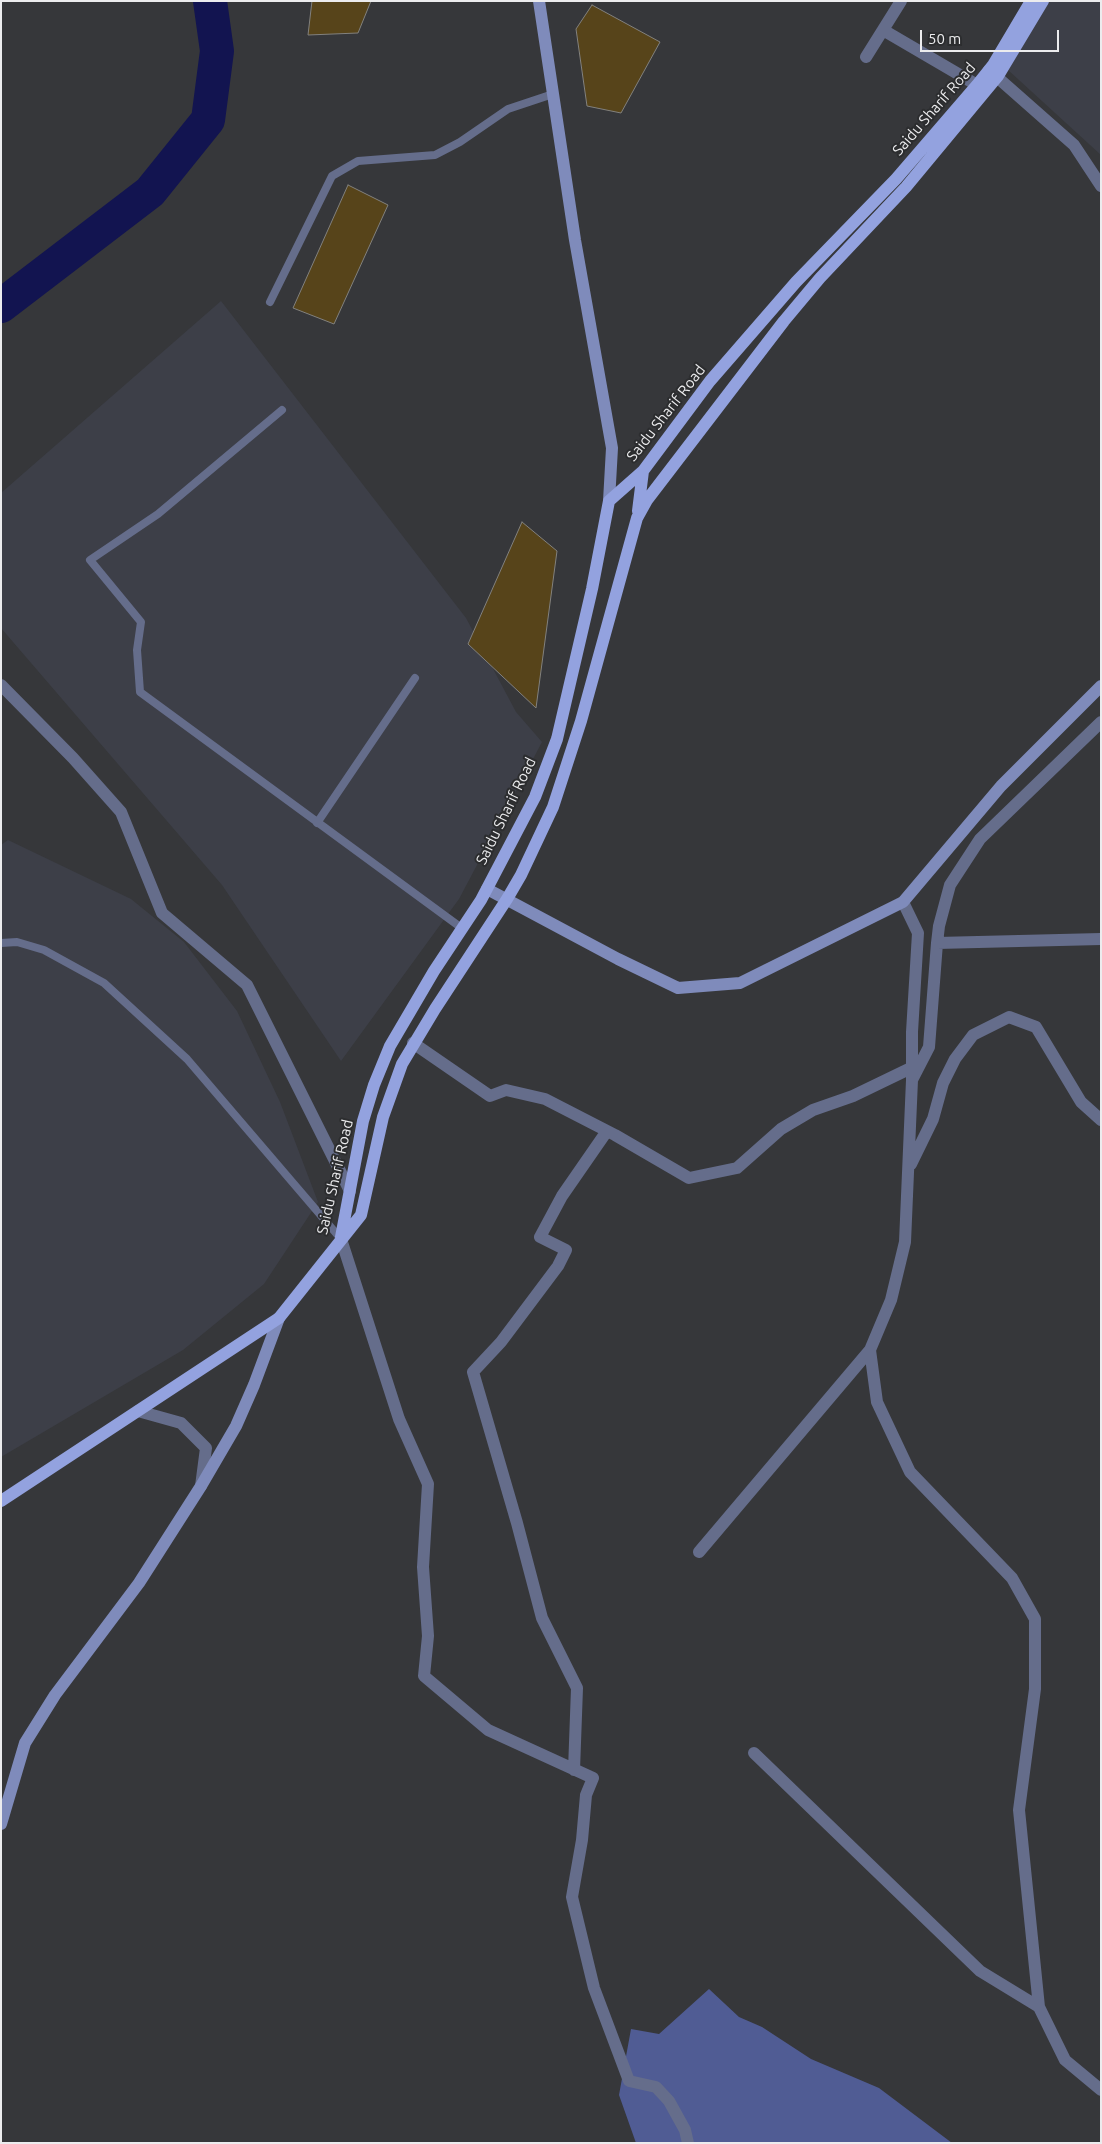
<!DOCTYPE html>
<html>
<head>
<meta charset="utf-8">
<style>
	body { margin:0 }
	#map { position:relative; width:1102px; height:2144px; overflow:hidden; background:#36373a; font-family:Ubuntu,sans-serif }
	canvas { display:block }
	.frame { position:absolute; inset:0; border:2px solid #ececee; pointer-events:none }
	.scale { position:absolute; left:920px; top:30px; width:139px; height:22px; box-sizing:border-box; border:2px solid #ececee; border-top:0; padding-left:6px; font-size:15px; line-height:18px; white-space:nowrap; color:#ececee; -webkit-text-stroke:4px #2c2d2f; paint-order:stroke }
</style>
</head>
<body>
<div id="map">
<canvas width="1102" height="2144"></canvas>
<div class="frame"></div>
<div class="scale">50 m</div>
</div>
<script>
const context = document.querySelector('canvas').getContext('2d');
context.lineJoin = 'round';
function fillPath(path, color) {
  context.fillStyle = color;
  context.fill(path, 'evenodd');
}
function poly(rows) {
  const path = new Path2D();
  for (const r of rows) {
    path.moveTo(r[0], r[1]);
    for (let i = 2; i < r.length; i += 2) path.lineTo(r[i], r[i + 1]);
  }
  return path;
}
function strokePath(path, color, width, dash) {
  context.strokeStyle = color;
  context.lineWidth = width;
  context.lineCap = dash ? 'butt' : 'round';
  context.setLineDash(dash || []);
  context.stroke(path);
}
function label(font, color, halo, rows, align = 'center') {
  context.font = font + ' Ubuntu,sans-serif';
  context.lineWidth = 4;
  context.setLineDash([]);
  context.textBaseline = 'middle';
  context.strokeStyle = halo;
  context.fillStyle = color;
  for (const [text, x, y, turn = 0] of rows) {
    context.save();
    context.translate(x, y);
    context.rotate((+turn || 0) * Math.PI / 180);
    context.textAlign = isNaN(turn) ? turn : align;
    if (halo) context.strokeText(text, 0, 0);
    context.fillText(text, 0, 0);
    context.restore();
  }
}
fillPath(poly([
	[1048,1,1101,1,1101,155,1008,70],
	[221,301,466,618,516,712,542,742,459,899,341,1061,222,885,1,628,1,493],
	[8,840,131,899,184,942,237,1011,280,1102,318,1202,264,1284,183,1350,1,1457,1,845]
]), '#3d3f48');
fillPath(poly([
	[709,1989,739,2017,762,2027,811,2059,879,2088,952,2143,636,2143,619,2095,631,2029,659,2034]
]), '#505c94');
strokePath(poly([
	[1,306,150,192,208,120,217,51,210,1]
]), '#121450', 34);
const building = poly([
	[312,1,371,1,358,33,308,35,312,1],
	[592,5,660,42,621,113,587,106,576,29,592,5],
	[348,185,388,205,334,324,293,308,348,185],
	[522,522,557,551,536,708,468,644,522,522]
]);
fillPath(building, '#57441a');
strokePath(building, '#82817e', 1);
strokePath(poly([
	[270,302,332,176,358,161,435,155,460,142,508,109,553,94],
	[282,410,158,514,90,560,141,622,137,650,140,692,463,929],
	[317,823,415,678],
	[1,943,17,942,44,950,104,983,187,1059,341,1239]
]), '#656d8b', 8);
strokePath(poly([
	[883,30,977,85],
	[866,57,901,1],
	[989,70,1074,145,1101,186],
	[1,685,73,758,121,812,162,913,247,985,350,1191],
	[937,943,1101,939],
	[413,1043,490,1096,506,1090,545,1099,615,1135,689,1178,737,1168,781,1129,813,1110,853,1096,911,1068],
	[912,1080,929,1047,937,943,939,926,950,885,980,839,1101,722],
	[911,1164,933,1119,943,1083,955,1059,973,1035,1009,1017,1036,1027,1081,1102,1101,1120],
	[341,1239,399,1419,428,1484,423,1567,428,1636,424,1676,488,1730,593,1778,586,1795,582,1840,572,1897,594,1988,629,2081,656,2087,669,2101,685,2130,688,2143],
	[870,1350,877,1402,910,1472,1012,1578,1035,1619,1035,1689,1019,1810,1039,2007,1065,2060,1101,2090],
	[138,1411,181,1423,206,1448,201,1486],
	[699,1552,870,1350,891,1300,905,1242,912,1080,912,1032,918,933,903,902],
	[754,1753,980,1971,1039,2007],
	[574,1770,577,1688,542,1618,517,1523,473,1372,501,1342,558,1266,566,1250,540,1237,562,1196,607,1131]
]), '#656d8b', 12);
strokePath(poly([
	[539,1,575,240,612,448,609,501],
	[487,889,618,959,678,988,740,983,903,902,1001,786,1101,686],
	[1,1824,25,1743,55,1695,139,1583,201,1486,236,1426,254,1385,279,1318]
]), '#7f8bbb', 12);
strokePath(poly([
	[638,511,643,471],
	[341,1237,363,1121,374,1085,390,1046,434,971,481,900,535,797,557,739,592,589,609,501,643,471,710,381,796,282,896,179,977,85,993,65,1031,1],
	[1,1501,279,1318,361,1215,383,1117,402,1064,435,1009,507,899,521,875,553,807,581,721,637,518,647,500,784,321,820,278,906,187,998,76,1043,1]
]), '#93a2df', 12);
label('15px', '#ececee', '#2c2d2f', [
	["Saidu Sharif Road",934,109,-49],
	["Saidu Sharif Road",666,413,-52],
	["Saidu Sharif Road",506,811,-64],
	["Saidu Sharif Road",335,1177,-77]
]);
</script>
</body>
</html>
